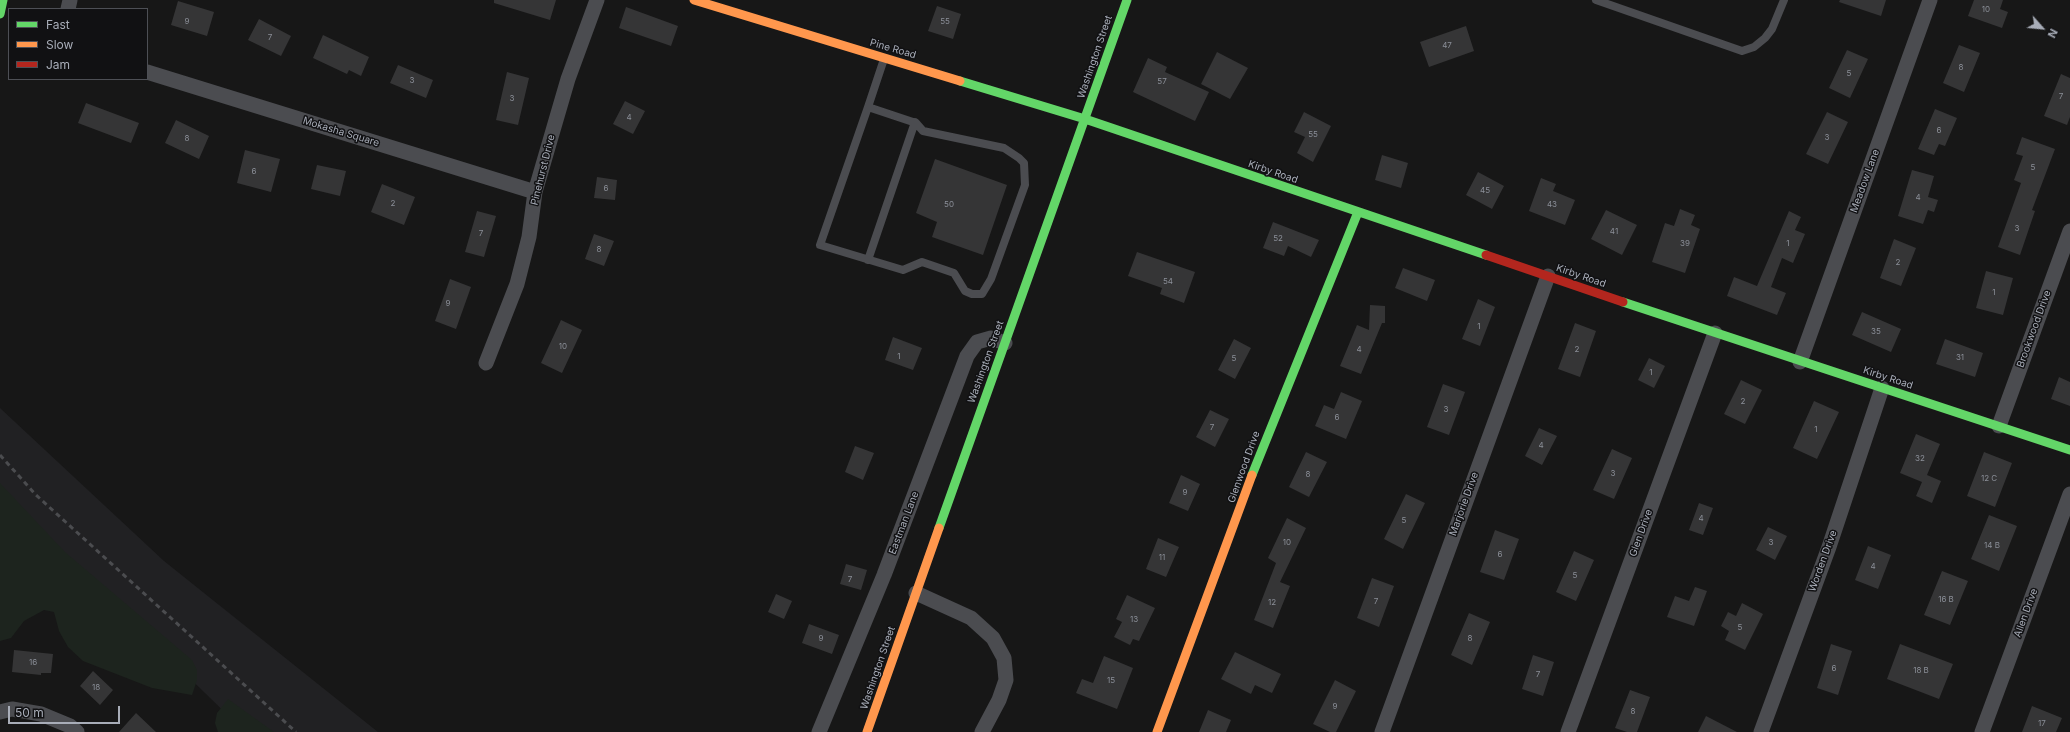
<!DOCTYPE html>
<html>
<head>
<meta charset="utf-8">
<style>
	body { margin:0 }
	#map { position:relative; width:2070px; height:732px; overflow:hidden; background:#171717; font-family:Inter,sans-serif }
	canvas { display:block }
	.legend { position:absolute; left:8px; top:8px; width:140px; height:72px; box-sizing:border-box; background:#111113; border:1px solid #4d4f55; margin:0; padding:5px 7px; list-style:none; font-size:12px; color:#a8adb8 }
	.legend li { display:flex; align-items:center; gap:8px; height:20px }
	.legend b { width:20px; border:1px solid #4d4f55 }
	.north { position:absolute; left:2022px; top:8px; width:40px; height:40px; -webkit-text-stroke:3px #111113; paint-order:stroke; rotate:117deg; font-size:11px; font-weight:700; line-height:16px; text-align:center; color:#a8adb8 }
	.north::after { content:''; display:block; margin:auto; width:14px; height:18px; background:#a8adb8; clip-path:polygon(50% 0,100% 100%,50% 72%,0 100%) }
	.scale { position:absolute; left:8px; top:706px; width:112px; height:18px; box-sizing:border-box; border:2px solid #a8adb8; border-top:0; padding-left:5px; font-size:12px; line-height:14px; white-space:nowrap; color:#a8adb8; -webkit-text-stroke:3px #111113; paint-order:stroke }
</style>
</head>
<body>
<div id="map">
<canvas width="2070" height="732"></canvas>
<ul class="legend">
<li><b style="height:5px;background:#63d668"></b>Fast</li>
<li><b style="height:5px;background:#ff974d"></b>Slow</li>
<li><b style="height:5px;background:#b3261e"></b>Jam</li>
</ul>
<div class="north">N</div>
<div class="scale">50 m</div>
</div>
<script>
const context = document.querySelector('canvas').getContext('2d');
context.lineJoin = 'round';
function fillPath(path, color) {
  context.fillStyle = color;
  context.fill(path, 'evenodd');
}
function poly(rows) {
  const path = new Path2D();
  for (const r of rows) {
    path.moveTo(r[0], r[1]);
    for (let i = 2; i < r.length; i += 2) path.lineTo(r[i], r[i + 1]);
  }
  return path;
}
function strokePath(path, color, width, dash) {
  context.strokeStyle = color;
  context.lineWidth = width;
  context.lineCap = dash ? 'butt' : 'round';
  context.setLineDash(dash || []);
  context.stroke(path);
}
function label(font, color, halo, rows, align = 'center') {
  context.font = font + ' Inter,sans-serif';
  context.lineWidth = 3;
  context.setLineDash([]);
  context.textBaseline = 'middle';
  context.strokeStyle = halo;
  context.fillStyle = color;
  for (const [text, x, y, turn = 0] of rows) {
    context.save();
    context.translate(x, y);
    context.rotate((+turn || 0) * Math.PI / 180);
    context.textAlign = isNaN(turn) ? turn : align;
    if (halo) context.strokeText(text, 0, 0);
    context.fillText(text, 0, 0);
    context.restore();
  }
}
fillPath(poly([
	[0,408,164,561,378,732,245,732,127,617,0,496]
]), '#212123');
fillPath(poly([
	[0,483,65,552,192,660,197,670,197,680,192,695,152,688,83,661,68,647,59,631,54,612,44,610,24,621,11,638,0,641],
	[228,699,274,732,218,732,215,723,217,713]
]), '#1d241e');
fillPath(poly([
	[494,0,556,0,550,20,494,3],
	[1840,0,1886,0,1881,16,1839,2],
	[1974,0,2003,0,2000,9,2008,12,2002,28,1968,16],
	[178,1,214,12,207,36,171,25],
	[937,6,961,14,953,39,928,31],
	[626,7,678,26,671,46,619,28],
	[259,19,291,36,281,56,248,40],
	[1466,26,1474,51,1429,67,1420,42],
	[323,35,369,57,361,76,349,70,347,74,313,58],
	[1959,45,1980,53,1964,92,1943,83],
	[1847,50,1868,59,1850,98,1829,88],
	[1217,52,1248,68,1230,99,1201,84],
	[1148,58,1167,67,1165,72,1209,92,1195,121,1133,92],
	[398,65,433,80,426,98,390,83],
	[507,72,529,78,518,125,496,120],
	[2061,74,2070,78,2070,117,2067,125,2044,116],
	[625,101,645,111,633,134,613,124],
	[86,103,139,123,131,143,78,123],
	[1935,109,1957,118,1945,146,1939,144,1934,155,1918,149],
	[1304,112,1331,126,1313,162,1297,153,1305,137,1294,132],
	[1827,112,1848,122,1828,164,1806,154],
	[176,120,209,136,199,159,165,143],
	[2022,137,2055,149,2032,210,2035,211,2020,255,1998,247,2021,183,2014,180,2023,156,2016,154],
	[245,150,280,159,271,192,237,183],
	[1382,155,1408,163,1401,188,1375,180],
	[935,159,1007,185,983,255,932,237,937,222,916,213],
	[317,165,346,171,340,196,311,189],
	[1912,170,1934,176,1928,197,1938,200,1934,212,1928,210,1923,224,1898,216],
	[1478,172,1504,186,1492,209,1466,195],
	[597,177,617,180,615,200,594,198],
	[1541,178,1556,184,1553,191,1575,200,1565,225,1529,211],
	[382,184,415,197,404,225,371,212],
	[1680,209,1695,215,1691,225,1700,229,1685,273,1652,262,1665,223,1674,226],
	[1606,210,1637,225,1622,255,1591,239],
	[477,211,496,216,484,257,465,252],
	[1789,211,1801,217,1795,230,1805,234,1793,263,1782,258,1771,287,1786,293,1777,315,1727,296,1734,277,1757,286],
	[1273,222,1319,240,1311,257,1288,246,1284,256,1263,248],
	[594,234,614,241,604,266,585,259],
	[1894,239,1916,248,1901,286,1880,278],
	[1137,252,1195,272,1184,303,1160,294,1162,288,1128,276],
	[1403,268,1435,280,1427,301,1395,288],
	[1986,271,2013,278,2003,315,1976,308],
	[450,279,471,287,456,329,435,321],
	[1478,299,1495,307,1480,346,1462,339],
	[1370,305,1385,306,1385,323,1382,323,1361,374,1340,366,1357,325,1369,330],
	[1862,312,1901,329,1891,352,1852,335],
	[561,320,582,330,562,373,541,363],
	[1575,323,1596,331,1580,377,1558,369],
	[893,337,922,348,913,370,885,360],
	[1234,339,1251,348,1235,379,1218,370],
	[1945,339,1983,353,1975,377,1936,364],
	[1649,358,1665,366,1654,388,1638,380],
	[2059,377,2070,382,2070,406,2051,399],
	[1741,380,1762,390,1745,424,1724,414],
	[1443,384,1465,392,1449,435,1427,427],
	[1341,392,1362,401,1346,439,1315,426,1324,405,1334,409],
	[1814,401,1839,412,1817,459,1793,448],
	[1210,410,1229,419,1215,447,1196,437],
	[1539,428,1557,436,1542,465,1525,456],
	[1916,434,1940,444,1927,475,1941,481,1932,503,1916,496,1922,482,1900,473],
	[855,446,874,453,863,480,845,472],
	[1612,449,1632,458,1614,499,1593,490],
	[1306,452,1327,462,1309,497,1289,487],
	[1984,452,2012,463,1995,507,1967,496],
	[1181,475,1200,484,1188,511,1169,503],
	[1406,494,1425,503,1403,549,1384,539],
	[1699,503,1713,508,1703,535,1689,530],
	[1989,515,2017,526,1999,571,1971,559],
	[1287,518,1306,528,1280,582,1290,586,1273,628,1254,620,1276,563,1268,558],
	[1768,527,1787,536,1775,560,1756,550],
	[1495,530,1519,539,1504,580,1480,572],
	[1158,538,1179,547,1166,577,1146,569],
	[1868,546,1891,555,1878,589,1855,580],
	[1574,551,1594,560,1576,601,1556,592],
	[846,564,867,570,861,590,840,584],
	[1942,571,1968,581,1950,625,1924,615],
	[1372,578,1394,586,1379,627,1357,618],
	[1695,587,1707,591,1694,626,1667,617,1675,596,1689,601],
	[776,594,792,601,784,619,768,612],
	[1127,595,1155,608,1139,641,1133,639,1130,645,1114,637,1122,622,1116,619],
	[1742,603,1763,614,1745,650,1725,640,1729,631,1721,626,1728,612,1736,616],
	[1469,613,1490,622,1472,665,1451,655],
	[809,624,839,635,832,654,802,643],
	[1831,644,1852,651,1838,695,1817,688],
	[1900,644,1953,664,1939,699,1887,679],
	[14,650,53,654,51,673,41,673,41,675,12,672],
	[1235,652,1281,674,1272,693,1255,685,1251,694,1221,679],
	[1533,655,1554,662,1543,696,1522,689],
	[1104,656,1133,668,1117,709,1076,693,1082,679,1093,683],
	[93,671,113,690,100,705,80,686],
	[1335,680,1356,691,1336,732,1330,732,1313,724],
	[1630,690,1650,697,1637,732,1627,732,1615,728],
	[2032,706,2062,718,2056,732,2022,732],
	[1208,710,1231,720,1226,732,1199,732],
	[136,713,156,732,119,732],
	[1706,716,1737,732,1698,732]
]), '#353536');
strokePath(poly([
	[1596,0,1742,51,1754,47,1765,38,1772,29,1784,0],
	[868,107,916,123,923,131,1004,148,1019,158,1024,163,1025,185,991,279,982,294,972,294,965,291,954,273,922,262,903,270,820,245,868,107,884,59],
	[868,260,915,122]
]), '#4b4c50', 8);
strokePath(poly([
	[68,9,70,0],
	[147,72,535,192],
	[1800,362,1930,0],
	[486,363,517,284,529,237,535,192,568,79,597,0],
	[1999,426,2070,231],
	[916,593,971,618,993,638,1004,658,1006,680,999,700,982,732],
	[0,712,12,709,41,714,70,726,77,732],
	[819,732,884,575,967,356,977,342,991,338,1005,343],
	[1382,732,1548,276],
	[1568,732,1715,333],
	[1761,732,1829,547,1882,388],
	[1982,732,2070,494]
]), '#4b4c50', 15);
strokePath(poly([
	[0,14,3,0],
	[960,81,1085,119,1486,255],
	[1623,302,2070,450],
	[1252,475,1358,212],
	[939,528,1127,0]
]), '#63d668', 9);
strokePath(poly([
	[694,0,960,81],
	[867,732,939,528],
	[1157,732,1252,475]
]), '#ff974d', 9);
strokePath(poly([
	[1486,255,1623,302]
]), '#b3261e', 9);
strokePath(poly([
	[0,455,36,495,296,732]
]), '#4b4c4f', 3, [5, 4]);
label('8px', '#8b8f98', null, [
	["10",1986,10],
	["9",187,22],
	["55",945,22],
	["7",270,38],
	["47",1447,46],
	["8",1961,68],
	["5",1849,74],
	["3",412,81],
	["57",1162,82],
	["7",2061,97],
	["3",512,99],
	["4",629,118],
	["6",1939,131],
	["55",1313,135],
	["3",1827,138],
	["8",187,139],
	["5",2033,168],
	["6",254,172],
	["6",606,189],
	["45",1485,191],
	["4",1918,198],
	["2",393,204],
	["50",949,205],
	["43",1552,205],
	["3",2017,229],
	["41",1614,232],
	["7",481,234],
	["52",1278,239],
	["39",1685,244],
	["1",1788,244],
	["8",599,250],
	["2",1898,263],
	["54",1168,282],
	["1",1994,293],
	["9",448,304],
	["1",1479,327],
	["35",1876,332],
	["10",563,347],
	["4",1359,350],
	["2",1577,350],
	["1",899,357],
	["31",1960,358],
	["5",1234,359],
	["1",1651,373],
	["2",1743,402],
	["3",1446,410],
	["6",1337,418],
	["7",1212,428],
	["1",1816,430],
	["4",1541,446],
	["32",1920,459],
	["3",1613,474],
	["8",1308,475],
	["12 C",1989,479],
	["9",1185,493],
	["4",1701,519],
	["5",1404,521],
	["10",1287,543],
	["3",1771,543],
	["14 B",1992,546],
	["6",1500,555],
	["11",1162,558],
	["4",1873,567],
	["5",1575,576],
	["7",850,580],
	["16 B",1946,600],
	["7",1376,602],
	["12",1272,603],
	["13",1134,620],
	["5",1740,628],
	["9",821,639],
	["8",1470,639],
	["16",33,663],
	["6",1834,669],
	["18 B",1921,671],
	["7",1538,675],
	["15",1111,681],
	["18",96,688],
	["9",1335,707],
	["8",1633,712],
	["17",2042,724]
]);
label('10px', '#a8adb8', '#111113', [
	["Pine Road",893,49,16],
	["Washington Street",1095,57,-71],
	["Mokasha Square",341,132,17],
	["Pinehurst Drive",543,170,-76],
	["Kirby Road",1273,172,19],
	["Meadow Lane",1865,181,-70],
	["Kirby Road",1581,276,19],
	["Brookwood Drive",2034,329,-70],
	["Washington Street",986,362,-70],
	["Kirby Road",1888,378,18],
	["Glenwood Drive",1244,467,-70],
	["Marjorie Drive",1464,504,-70],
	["Eastman Lane",904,523,-69],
	["Glen Drive",1641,533,-70],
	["Worden Drive",1823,561,-70],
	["Allen Drive",2026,613,-70],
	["Washington Street",878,668,-71]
]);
</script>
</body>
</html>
